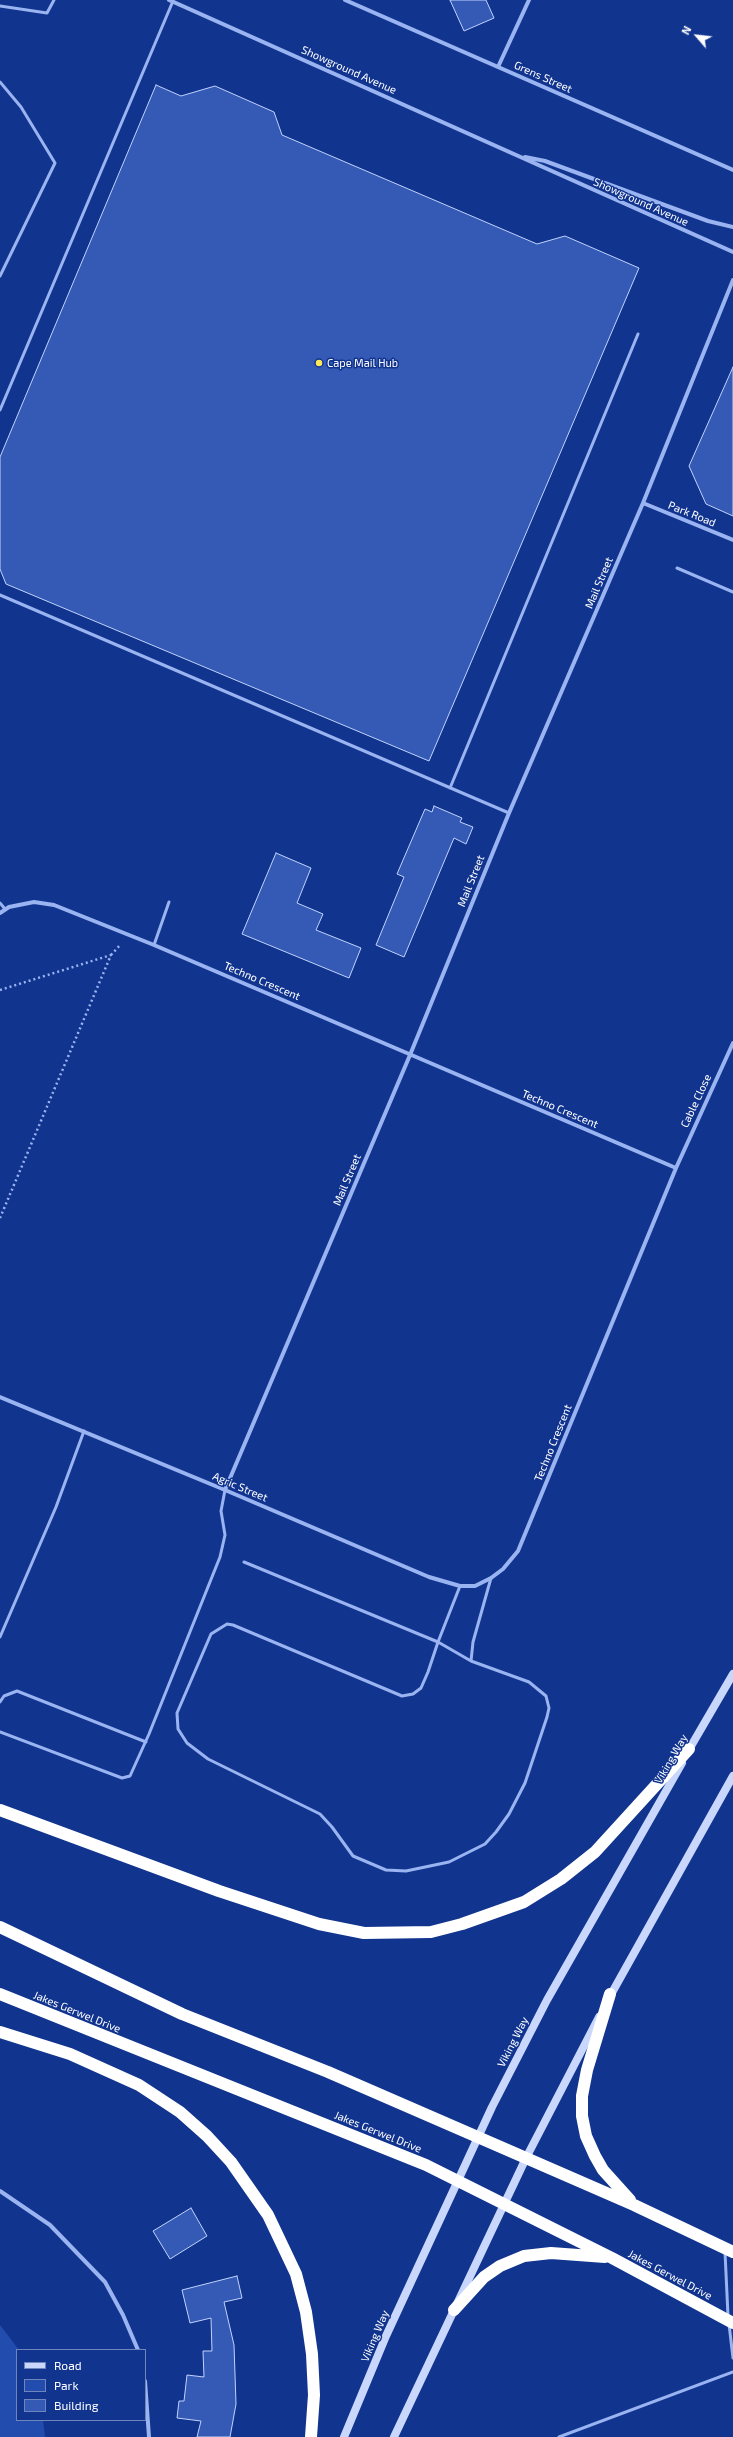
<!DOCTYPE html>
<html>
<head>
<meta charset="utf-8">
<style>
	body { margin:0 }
	#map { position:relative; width:733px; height:2437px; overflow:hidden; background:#11348f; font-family:"Exo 2",sans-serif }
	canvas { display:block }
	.legend { position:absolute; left:16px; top:2349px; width:130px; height:72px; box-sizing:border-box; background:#11348f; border:1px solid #7085bc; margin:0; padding:5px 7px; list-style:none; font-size:12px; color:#fff }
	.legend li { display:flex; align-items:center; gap:8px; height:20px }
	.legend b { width:20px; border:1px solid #7085bc }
	.north { position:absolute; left:677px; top:16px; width:40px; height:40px; -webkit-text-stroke:3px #11348f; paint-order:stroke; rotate:298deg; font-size:11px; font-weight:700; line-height:16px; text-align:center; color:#fff }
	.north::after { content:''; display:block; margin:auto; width:14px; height:18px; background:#fff; clip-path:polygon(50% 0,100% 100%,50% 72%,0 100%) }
</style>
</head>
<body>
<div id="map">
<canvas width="733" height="2437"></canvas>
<ul class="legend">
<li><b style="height:5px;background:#c9d7fc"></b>Road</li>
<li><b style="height:11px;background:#224cae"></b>Park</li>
<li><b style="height:11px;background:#345ab6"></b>Building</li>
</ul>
<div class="north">N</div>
</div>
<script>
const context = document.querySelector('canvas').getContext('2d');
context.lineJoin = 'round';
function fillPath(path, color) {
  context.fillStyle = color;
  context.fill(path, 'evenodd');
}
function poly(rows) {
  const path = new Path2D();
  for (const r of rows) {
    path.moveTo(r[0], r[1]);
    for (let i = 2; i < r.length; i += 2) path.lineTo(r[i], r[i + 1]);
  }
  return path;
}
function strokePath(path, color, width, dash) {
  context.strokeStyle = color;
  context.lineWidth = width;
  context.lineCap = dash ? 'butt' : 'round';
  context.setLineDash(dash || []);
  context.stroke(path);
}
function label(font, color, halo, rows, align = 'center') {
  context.font = font + ' "Exo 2",sans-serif';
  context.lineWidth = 3;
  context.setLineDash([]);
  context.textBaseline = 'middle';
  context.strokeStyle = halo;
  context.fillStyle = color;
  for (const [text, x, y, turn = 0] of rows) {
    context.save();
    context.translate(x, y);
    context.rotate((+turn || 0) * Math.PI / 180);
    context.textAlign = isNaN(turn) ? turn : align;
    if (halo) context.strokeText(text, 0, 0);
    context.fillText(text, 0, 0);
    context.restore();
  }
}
fillPath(poly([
	[0,2325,19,2350,17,2350,17,2420,43,2420,45,2437,0,2437]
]), '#224cae');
const building = poly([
	[450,0,486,0,494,18,464,31,450,0],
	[156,85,181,96,215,86,274,112,282,135,537,244,565,236,639,268,429,761,6,584,0,569,0,457,156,85],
	[733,367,733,516,706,504,689,466,733,367],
	[434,806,462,818,460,822,473,827,466,844,454,838,404,957,376,945,404,877,397,874,425,809,432,812,434,806],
	[276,853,311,868,297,903,323,914,316,930,361,948,349,978,242,934,276,853],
	[191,2208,207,2236,170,2259,153,2231,191,2208],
	[237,2276,242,2298,224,2302,234,2345,236,2404,230,2437,197,2437,201,2421,177,2418,179,2401,184,2401,187,2375,204,2377,203,2351,212,2351,211,2318,190,2323,182,2290,237,2276]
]);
fillPath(building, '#345ab6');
strokePath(building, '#c1d3fd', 1);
strokePath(poly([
	[111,955,121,944],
	[0,990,111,955,0,1218]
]), '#9ab4f2', 2.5, [2, 3]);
strokePath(poly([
	[0,6,47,13,54,0],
	[0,82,21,107,55,163,0,276],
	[0,410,173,1],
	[677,568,733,592],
	[0,595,509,813],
	[450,788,638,334],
	[0,903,5,909],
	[154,945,169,902],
	[244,1562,438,1642,471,1661,529,1682,546,1696,549,1708,547,1717,525,1783,509,1814,496,1832,485,1844,449,1862,406,1871,386,1870,353,1856,332,1827,320,1814,208,1759,187,1743,178,1729,177,1713,211,1634,227,1624,233,1625,402,1696,413,1694,421,1688,428,1672,438,1642,460,1586],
	[0,1637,56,1507,84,1431],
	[471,1661,473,1642,491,1578],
	[0,1702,4,1696,17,1691,146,1742],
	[0,1732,122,1778,130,1776,149,1734,220,1557,225,1535,221,1511,225,1490],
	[725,2252,728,2316],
	[729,2324,733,2358],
	[559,2437,733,2372]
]), '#9ab4f2', 3);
strokePath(poly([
	[169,0,733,252],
	[345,0,733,170],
	[498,67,529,0],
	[525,157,545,161,708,221,733,227],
	[643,503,733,540],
	[0,913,9,907,34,902,54,905,154,945,676,1168],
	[0,1397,225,1490,429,1577,460,1586,475,1586,491,1578,503,1569,518,1551,676,1168,733,1043],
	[225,1490,410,1055,509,813,643,503,733,280],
	[0,2191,50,2225,105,2282,123,2315,138,2350],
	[145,2381,149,2437]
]), '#9ab4f2', 4);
strokePath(poly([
	[687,1753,733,1674],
	[609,1998,733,1776],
	[344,2437,386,2336,492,2107,547,2000,682,1763],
	[394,2437,526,2158,599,2017]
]), '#c9d7fc', 8);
strokePath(poly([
	[0,1810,219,1891,319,1924,364,1933,431,1932,462,1924,524,1902,561,1879,595,1852,689,1749],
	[0,1927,182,2014,328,2072,526,2158,634,2205,733,2252],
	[0,1994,426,2165,612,2258,733,2323],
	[610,1994,587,2070,582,2096,582,2116,586,2136,595,2156,603,2170,630,2200],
	[0,2032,70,2054,139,2085,180,2112,207,2136,231,2162,268,2215,296,2274,306,2312,312,2354,314,2395,311,2437],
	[454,2310,484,2277,500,2266,524,2256,551,2253,605,2257]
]), '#fff', 12);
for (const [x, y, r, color] of [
	[319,363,4,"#ffe95b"]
]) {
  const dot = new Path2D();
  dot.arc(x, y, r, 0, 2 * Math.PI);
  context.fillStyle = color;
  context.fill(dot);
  strokePath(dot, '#11348f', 1.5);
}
label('11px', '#fff', '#11348f', [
	["Showground Avenue",349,70,24],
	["Grens Street",543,77,24],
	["Showground Avenue",641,202,24],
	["Park Road",692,514,22],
	["Mail Street",599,583,-67],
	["Mail Street",471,881,-68],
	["Techno Crescent",262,981,23],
	["Cable Close",696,1101,-65],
	["Techno Crescent",560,1109,23],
	["Mail Street",347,1180,-67],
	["Techno Crescent",553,1443,-68],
	["Agric Street",240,1487,23],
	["Viking Way",671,1759,-60],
	["Jakes Gerwel Drive",77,2012,22],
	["Viking Way",513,2042,-63],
	["Jakes Gerwel Drive",378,2132,22],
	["Jakes Gerwel Drive",670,2275,28],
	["Viking Way",375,2336,-67]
]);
label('11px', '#fff', '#11348f', [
	["Cape Mail Hub",327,363]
], 'left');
</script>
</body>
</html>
